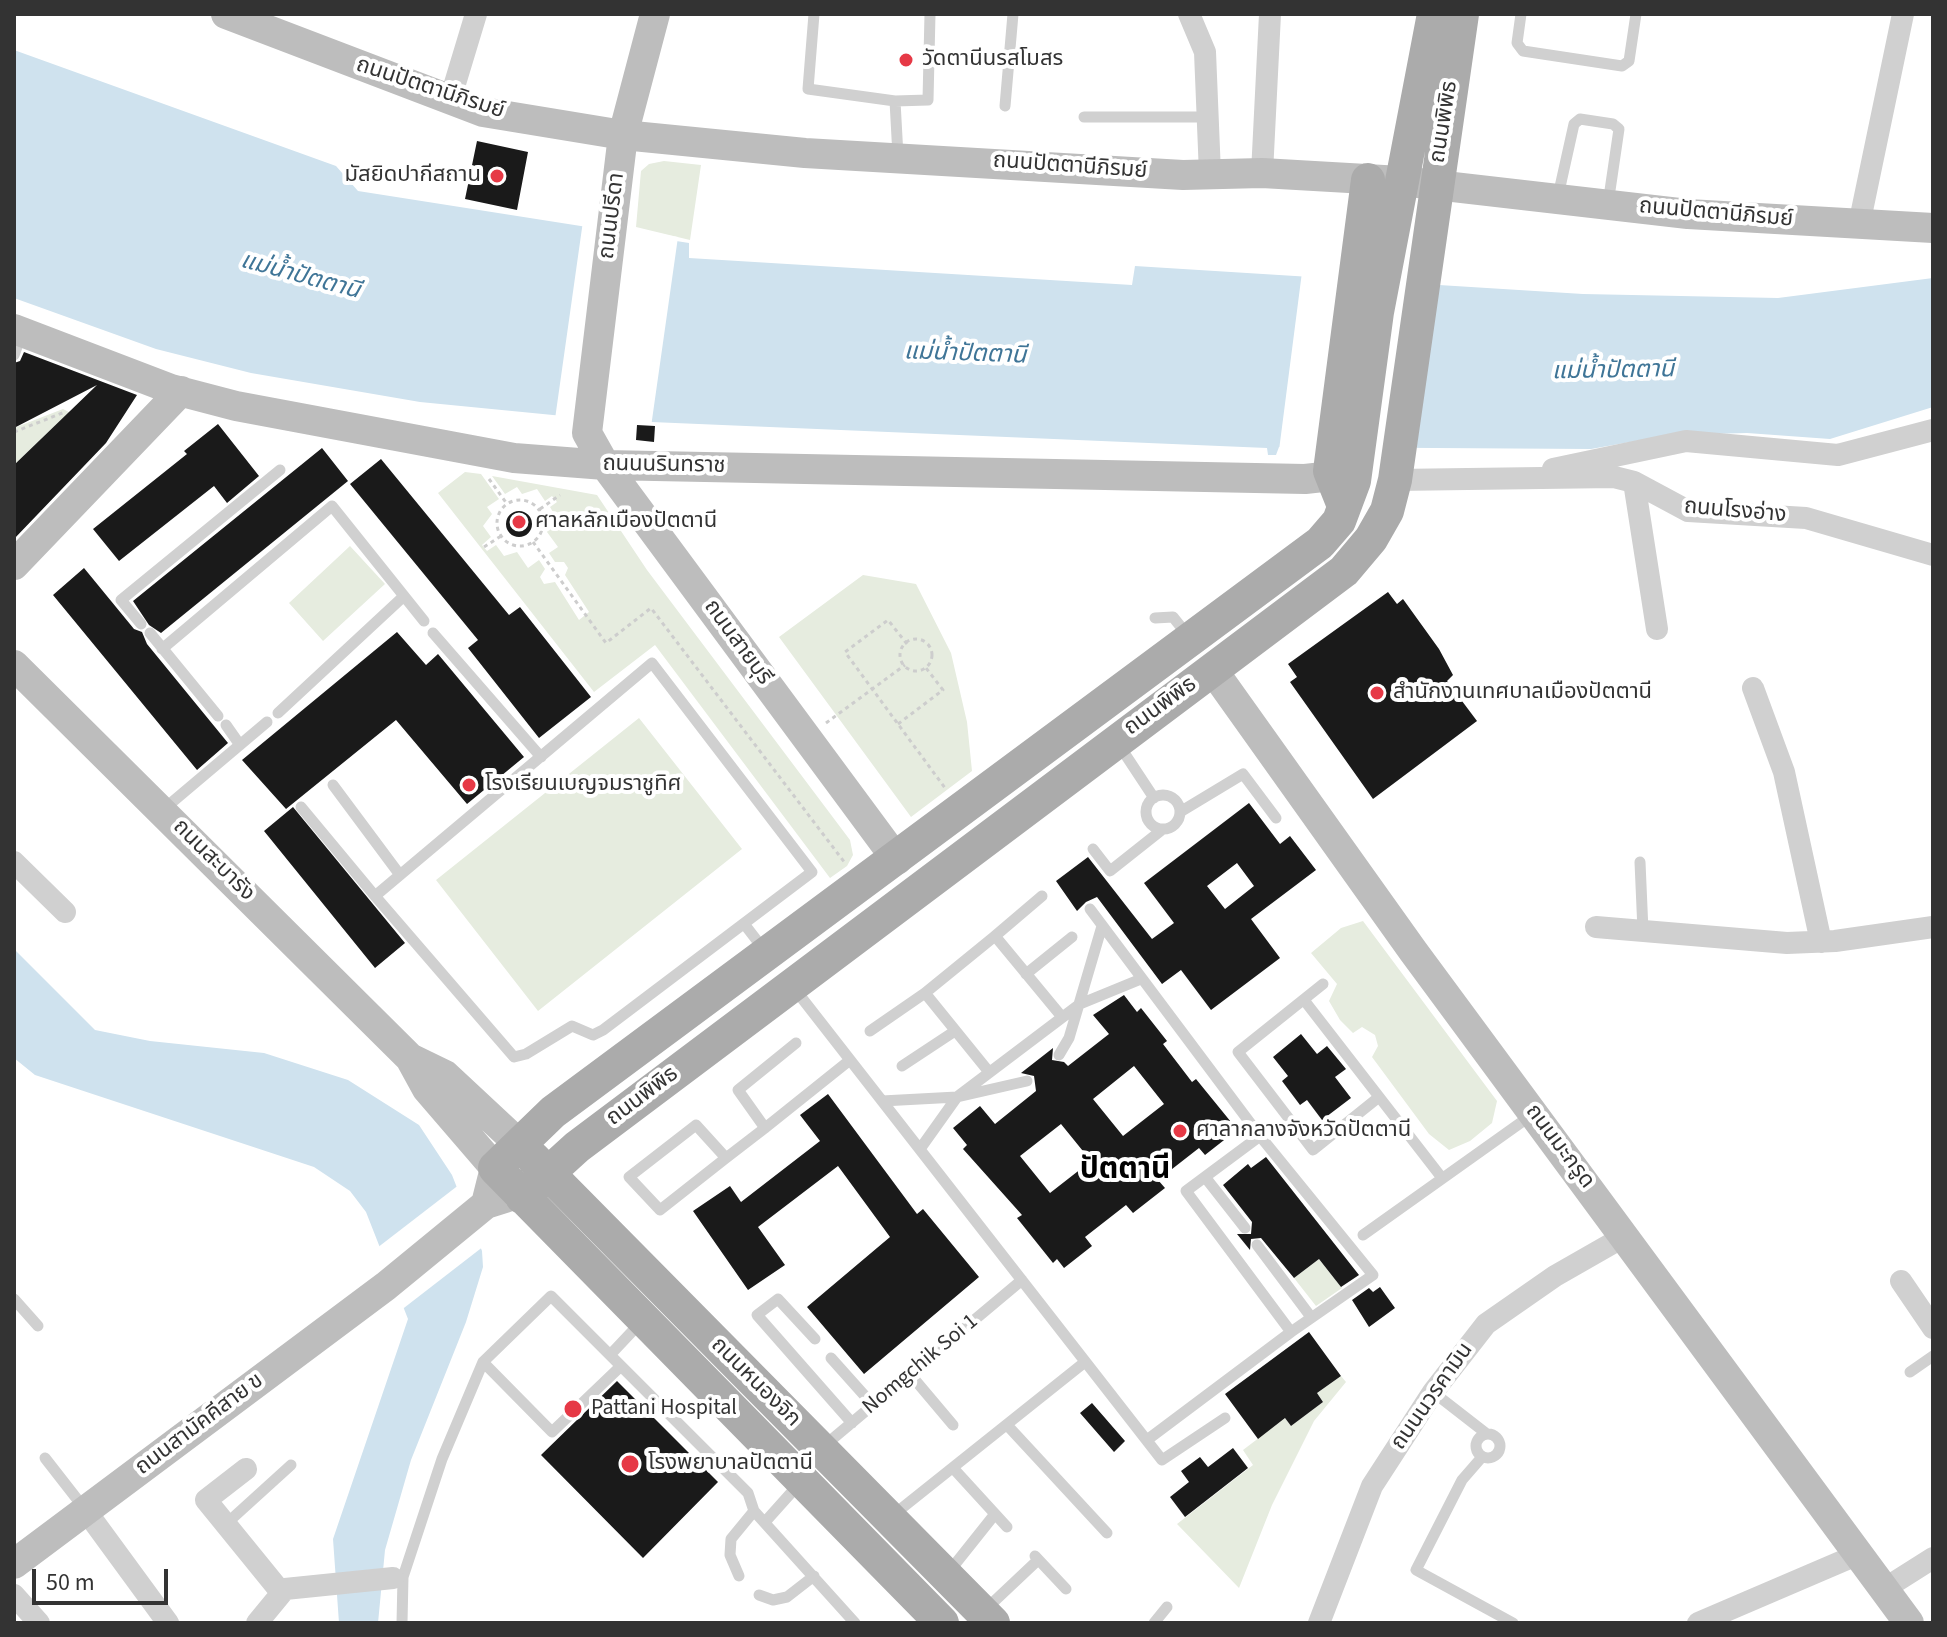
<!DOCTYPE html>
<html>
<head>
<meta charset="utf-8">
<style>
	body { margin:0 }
	#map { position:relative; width:1947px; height:1637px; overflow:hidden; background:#fff; font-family:"Source Sans 3",sans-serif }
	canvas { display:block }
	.frame { position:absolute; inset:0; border:16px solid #333; pointer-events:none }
	.scale { position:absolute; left:32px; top:1569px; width:136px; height:36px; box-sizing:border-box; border:4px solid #333; border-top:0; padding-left:10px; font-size:24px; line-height:28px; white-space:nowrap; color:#333; -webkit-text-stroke:6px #fff; paint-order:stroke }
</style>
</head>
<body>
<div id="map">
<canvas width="1947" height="1637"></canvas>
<div class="frame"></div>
<div class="scale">50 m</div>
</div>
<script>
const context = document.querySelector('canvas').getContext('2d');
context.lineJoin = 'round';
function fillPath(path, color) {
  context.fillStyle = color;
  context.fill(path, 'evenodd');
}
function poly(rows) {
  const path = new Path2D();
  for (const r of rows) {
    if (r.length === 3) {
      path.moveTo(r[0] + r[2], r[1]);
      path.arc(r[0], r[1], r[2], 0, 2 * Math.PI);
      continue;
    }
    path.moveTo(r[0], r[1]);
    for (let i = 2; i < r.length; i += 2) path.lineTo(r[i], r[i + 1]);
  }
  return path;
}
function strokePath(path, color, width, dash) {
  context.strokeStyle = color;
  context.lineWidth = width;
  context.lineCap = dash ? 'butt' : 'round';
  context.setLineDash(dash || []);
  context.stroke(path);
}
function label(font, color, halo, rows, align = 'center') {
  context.font = font + ' "Source Sans 3","Noto Sans Thai",sans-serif';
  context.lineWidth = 8;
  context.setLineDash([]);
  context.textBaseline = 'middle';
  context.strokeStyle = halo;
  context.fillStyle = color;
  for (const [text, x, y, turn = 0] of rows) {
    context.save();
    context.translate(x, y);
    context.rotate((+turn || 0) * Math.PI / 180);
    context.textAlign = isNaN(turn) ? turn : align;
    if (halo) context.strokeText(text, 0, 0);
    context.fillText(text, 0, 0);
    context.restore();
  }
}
fillPath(poly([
	[664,161,701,165,690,240,636,227,641,171,649,164],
	[63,409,69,412,14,465,14,428],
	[465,472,481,474,499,499,487,507,492,514,483,526,491,537,482,545,487,551,496,545,504,556,517,552,528,568,539,560,545,569,540,577,544,584,555,582,579,620,589,612,565,575,568,568,564,562,555,562,549,553,558,547,547,532,557,519,550,507,557,502,552,496,545,501,537,489,522,494,517,487,505,494,492,476,597,495,647,570,850,840,853,855,847,866,830,878,655,645,594,692,438,493],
	[350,546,385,584,323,641,289,603],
	[863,575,916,584,951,653,967,722,972,771,911,817,779,637],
	[639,718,742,849,538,1011,436,880],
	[1363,921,1497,1101,1492,1123,1470,1141,1449,1150,1429,1134,1372,1057,1378,1046,1375,1035,1362,1027,1353,1033,1340,1020,1329,1001,1337,984,1311,953,1341,928],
	[1319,1259,1342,1288,1316,1306,1294,1278],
	[1341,1376,1346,1382,1314,1421,1272,1505,1239,1588,1177,1524,1253,1465,1243,1450,1285,1418,1291,1426,1323,1402,1317,1393]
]), '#e6ecdf');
fillPath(poly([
	[14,50,336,166,358,191,689,243,689,258,1132,285,1135,266,1583,294,1778,298,1933,278,1933,407,1830,439,1747,433,1669,435,1591,449,1279,447,1276,455,1268,455,1267,448,604,420,420,402,251,373,156,349,14,298],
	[14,949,95,1030,150,1041,264,1053,348,1080,419,1125,452,1175,482,1251,483,1267,466,1322,411,1460,385,1550,378,1623,339,1623,333,1539,408,1319,366,1212,350,1191,314,1167,35,1075,14,1058]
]), '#cfe2ee');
fillPath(poly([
	[583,221,678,237,651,427,555,419],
	[1302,272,1437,280,1416,452,1281,451,1278,458],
	[460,1184,484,1246,400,1311,377,1248]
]), '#fff');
fillPath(poly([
	[477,141,528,152,517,210,465,199],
	[24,352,137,395,106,443,14,539,14,465,97,385,14,428,14,363,20,361],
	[218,424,259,476,227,503,214,486,119,561,93,529,187,454,184,451],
	[637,425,655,426,654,442,636,440],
	[322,448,348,481,161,633,149,625,133,601],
	[381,459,509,615,520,607,591,697,539,738,468,648,478,640,350,484],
	[519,524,13],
	[84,568,134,629,142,632,147,644,228,743,197,770,53,595],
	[1388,592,1397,604,1403,599,1439,649,1453,675,1447,681,1477,721,1373,799,1290,682,1297,677,1288,664],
	[397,632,426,665,438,654,524,757,467,804,396,720,286,809,242,760],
	[1249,803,1280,844,1290,836,1316,870,1251,919,1280,958,1211,1010,1181,970,1162,984,1097,897,1086,902,1077,911,1056,881,1088,857,1152,939,1174,923,1144,883],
	[1237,863,1254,886,1225,909,1207,886],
	[293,807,405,943,375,968,264,831],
	[1124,995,1137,1012,1141,1008,1167,1041,1163,1044,1192,1082,1196,1079,1231,1122,1227,1125,1233,1133,1205,1155,1199,1148,1158,1180,1165,1188,1133,1213,1126,1205,1085,1237,1092,1246,1064,1268,1057,1259,1053,1263,1017,1218,1022,1215,963,1149,967,1145,953,1128,980,1106,995,1124,1036,1091,1034,1076,1021,1073,1053,1048,1052,1060,1064,1062,1068,1066,1109,1034,1093,1015],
	[1134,1066,1164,1104,1123,1136,1093,1099],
	[1061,1124,1091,1161,1050,1193,1020,1156],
	[1301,1034,1317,1054,1327,1046,1346,1069,1335,1077,1351,1098,1322,1120,1307,1100,1300,1105,1282,1081,1288,1076,1273,1057],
	[828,1094,917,1214,923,1209,979,1277,864,1374,807,1307,890,1237,838,1166,758,1227,785,1265,748,1290,693,1211,730,1186,741,1202,820,1141,800,1115],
	[1266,1157,1359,1275,1341,1287,1319,1259,1294,1278,1261,1238,1251,1239,1250,1250,1237,1234,1251,1234,1252,1222,1223,1185,1248,1164,1251,1168],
	[1380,1287,1395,1308,1369,1327,1352,1300,1369,1288,1373,1292],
	[1309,1332,1341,1376,1317,1393,1323,1402,1291,1426,1285,1418,1258,1439,1225,1394],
	[617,1381,718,1482,643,1558,541,1455],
	[1092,1403,1125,1441,1114,1452,1080,1413],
	[1233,1448,1248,1468,1185,1517,1170,1497,1189,1482,1181,1471,1200,1457,1208,1467]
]), '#1a1a1a');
strokePath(poly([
	[14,432,65,412],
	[489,479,507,504],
	[520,523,23],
	[540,509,560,495],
	[533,542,606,643,651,608,845,863],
	[484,547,501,536],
	[916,655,16],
	[907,644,888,620,845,652,945,788],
	[826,723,905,665],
	[898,724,943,690,926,668]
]), '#cdcdcd', 3, [4, 4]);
strokePath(poly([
	[814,14,808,89,895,101],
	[1521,14,1517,43,1523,51,1622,66,1629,61,1636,14],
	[1005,106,1013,14],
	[1084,117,1208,117],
	[898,156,895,101,928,100,930,14],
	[1558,196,1574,124,1580,119,1613,124,1619,129,1608,204],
	[14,355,22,333],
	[1155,618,1173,617,1189,637],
	[141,624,121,600,280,470],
	[150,633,218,716],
	[433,633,541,757],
	[162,649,332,506,424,621],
	[278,713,404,596],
	[226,725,240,745],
	[1119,745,1154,798],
	[333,785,400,875],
	[1163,812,17],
	[301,807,375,896,514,1057,526,1054,572,1026,593,1035,603,1030,812,872,652,663,375,896],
	[164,809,267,722],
	[1180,812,1243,774,1276,818],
	[1093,849,1110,871,1163,829],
	[1640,862,1643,931],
	[1090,909,1260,1136,1373,1275,1291,1332,1147,1440],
	[745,925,765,951],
	[995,936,1042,896],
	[1026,974,1072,937],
	[1323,984,1238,1052,1313,1150,1379,1097],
	[794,988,1162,1460,1225,1418],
	[1304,1000,1442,1178],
	[870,1031,925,993],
	[1059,1055,1069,1038,1102,926],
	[902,1066,955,1031],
	[989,1072,925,993,995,936,1062,1017],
	[882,1101,957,1097,1027,1081],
	[765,1128,738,1090,796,1043],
	[1260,1136,1186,1191,1291,1332],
	[920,1149,957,1097,1080,1004,1141,979],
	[726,1158,696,1125,629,1177,660,1210,726,1158,765,1128,850,1060],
	[1205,1177,1245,1228],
	[1363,1235,1533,1114],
	[1257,1245,1311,1317],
	[14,1299,38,1326],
	[815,1339,778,1299,757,1315,852,1423],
	[610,1355,642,1321],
	[831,1358,873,1405],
	[483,1362,552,1432,621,1366],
	[1910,1372,1933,1356],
	[910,1374,953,1425],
	[1433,1392,1487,1434],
	[1007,1425,1107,1533],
	[1488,1446,12],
	[824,1446,1022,1280],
	[1482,1457,1462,1480,1416,1570,1513,1623],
	[45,1458,84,1508],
	[953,1468,1007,1527],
	[892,1516,1085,1362],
	[765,1522,799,1484],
	[226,1524,291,1465],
	[1035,1556,1066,1589],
	[948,1573,995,1514],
	[739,1576,730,1555,731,1539,754,1511],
	[403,1577,442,1459,483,1362,551,1296,748,1493,754,1511,855,1623],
	[398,1578,403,1577,402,1623],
	[759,1595,773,1600,787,1597,814,1576],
	[986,1609,1038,1560],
	[1154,1623,1167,1607]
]), '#d0d0d0', 11);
strokePath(poly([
	[1189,14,1205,52,1210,174],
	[450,100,476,14],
	[1262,173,1270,14],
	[1859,225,1903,14],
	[1553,469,1686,441,1838,455,1933,430],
	[1395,480,1614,477,1634,482,1688,511,1806,518,1933,555],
	[1634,482,1657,629],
	[1753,688,1784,772,1821,942],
	[14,862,65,912],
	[1596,927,1787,943,1835,941,1933,927],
	[1901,1281,1933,1328],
	[246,1469,206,1500,280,1591],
	[86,1511,168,1623],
	[1884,1589,1933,1558],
	[14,1595,39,1623],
	[257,1623,285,1589,393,1578],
	[1319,1623,1372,1486,1433,1392,1486,1324,1555,1276,1625,1236],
	[1698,1623,1859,1554]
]), '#d0d0d0', 22);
strokePath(poly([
	[226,14,483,112,623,135,805,153,1183,175,1262,173,1401,181,1688,214,1933,228],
	[655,14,623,135,587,433,605,465,897,860],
	[14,329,171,389,236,406,514,458,605,465,1305,479,1332,476],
	[14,565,181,391],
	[14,665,410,1058,427,1089,495,1168,486,1204],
	[1212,669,1413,951,1909,1623],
	[410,1058,445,1075,518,1143],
	[14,1564,386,1286,486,1204,505,1198]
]), '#bdbdbd', 30);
strokePath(poly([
	[1344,506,1330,471,1368,180],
	[533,1158,993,1623],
	[522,1197,577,1147,1344,571,1371,539,1387,511,1395,480,1462,14],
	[942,1623,495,1168,553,1112,1320,543,1339,521,1354,481,1377,312,1434,14]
]), '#ababab', 34);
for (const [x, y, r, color] of [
	[906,60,8,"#e63946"],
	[497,176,8,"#e63946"],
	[519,522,8,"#e63946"],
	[1377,693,8,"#e63946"],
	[469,785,8,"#e63946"],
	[1180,1131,8,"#e63946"],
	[573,1409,10,"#e63946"],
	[630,1464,10,"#e63946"]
]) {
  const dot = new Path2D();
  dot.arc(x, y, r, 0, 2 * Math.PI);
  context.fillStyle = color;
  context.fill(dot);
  strokePath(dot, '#fff', 3);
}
label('22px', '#333', '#fff', [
	["วัดตานีนรสโมสร",922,60],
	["มัสยิดปากีสถาน",481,176,"right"],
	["ศาลหลักเมืองปัตตานี",535,522],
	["สำนักงานเทศบาลเมืองปัตตานี",1393,693],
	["โรงเรียนเบญจมราชูทิศ",485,785],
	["ศาลากลางจังหวัดปัตตานี",1196,1131],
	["Pattani Hospital",591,1409],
	["โรงพยาบาลปัตตานี",648,1464]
], 'left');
label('22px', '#333', '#fff', [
	["ถนนปัตตานีภิรมย์",430,89,18],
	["ถนนพิพิธ",1445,122,-81],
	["ถนนปัตตานีภิรมย์",1070,167,4],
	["ถนนปัตตานีภิรมย์",1716,214,5],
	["ถนนปรีดา",613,216,-83],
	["ถนนนรินทราช",664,466,1],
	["ถนนโรงอ่าง",1735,512,5],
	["ถนนสายบุรี",737,643,54],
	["ถนนพิพิธ",1161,707,-36],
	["ถนนสะบารัง",213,861,45],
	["ถนนพิพิธ",643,1097,-37],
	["ถนนมะกรูด",1559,1147,53],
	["Nomgchik Soi 1",921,1365,-40],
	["ถนนหนองจิก",755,1383,45],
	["ถนนนวรคามิน",1433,1397,-55],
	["ถนนสามัคคีสาย ข",200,1425,-37]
]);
label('italic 24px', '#3f7597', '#fff', [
	["แม่น้ำปัตตานี",300,277,15],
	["แม่น้ำปัตตานี",965,355,2],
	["แม่น้ำปัตตานี",1613,372,-1]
]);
label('bold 30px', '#000', '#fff', [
	["ปัตตานี",1125,1171]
]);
</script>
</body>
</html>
